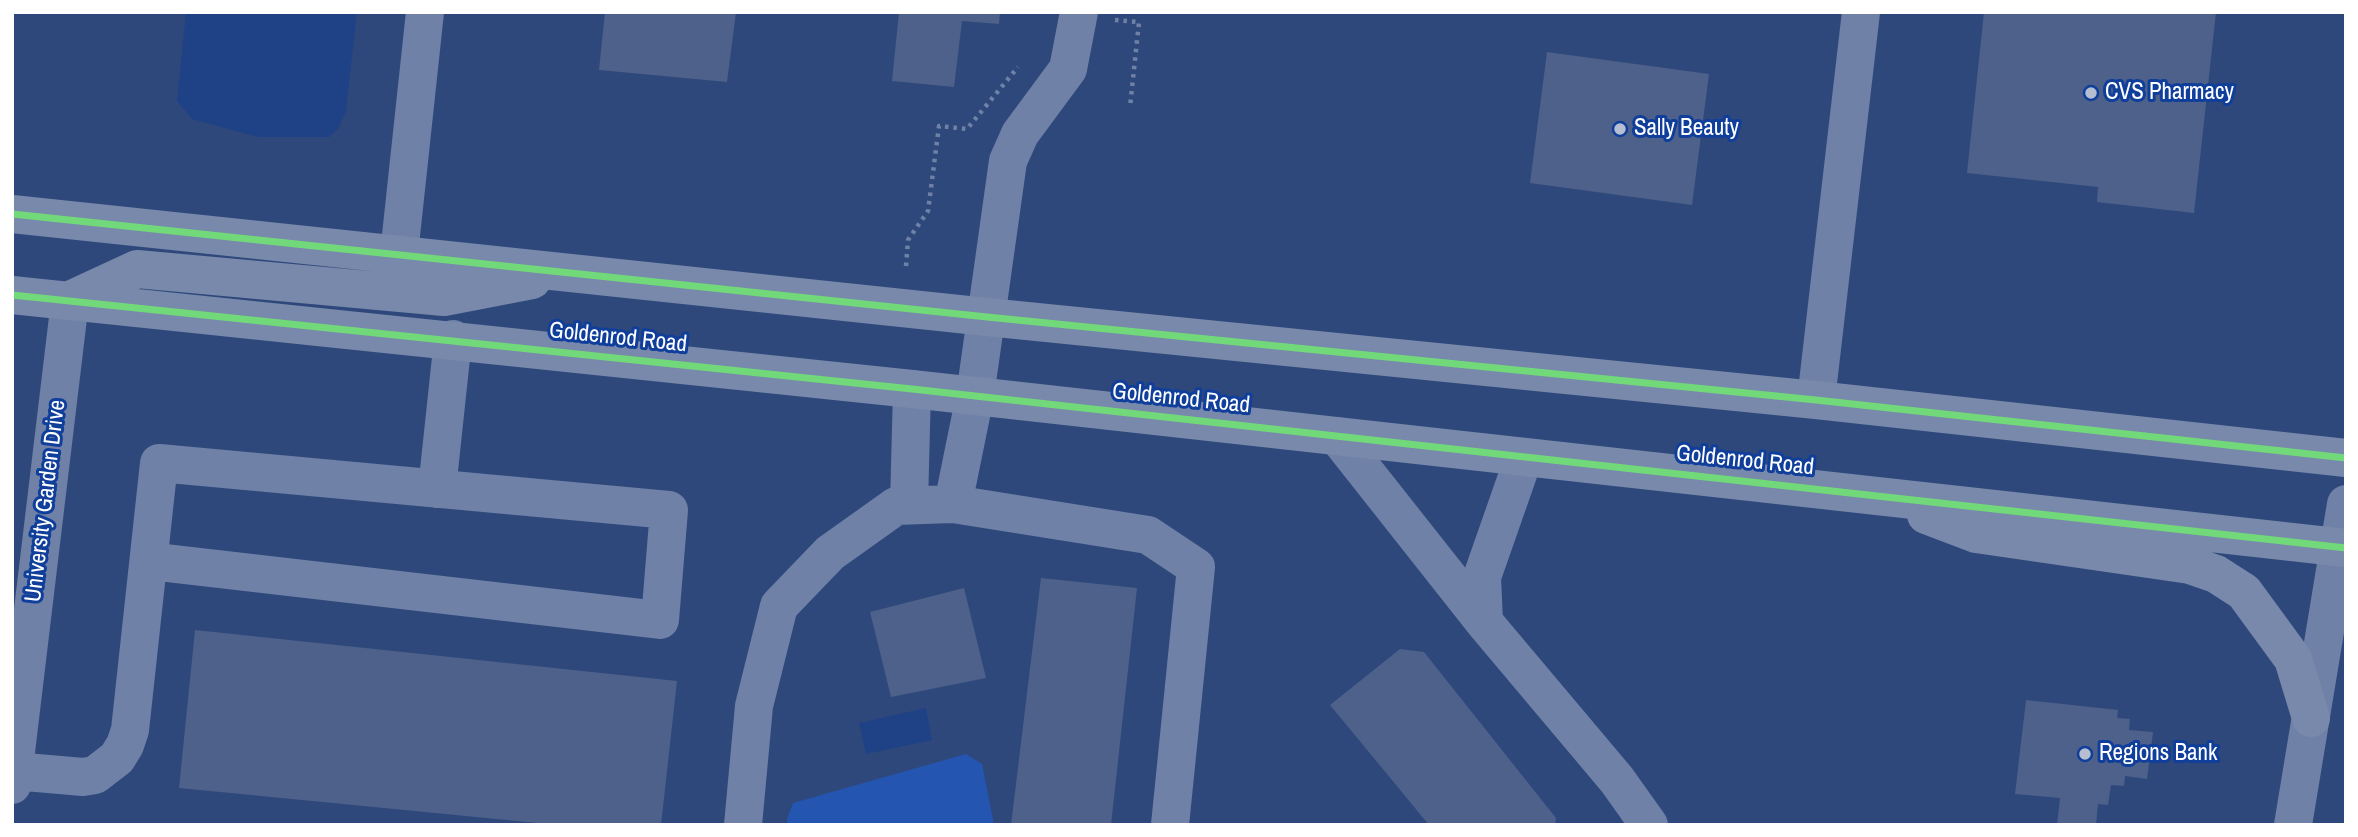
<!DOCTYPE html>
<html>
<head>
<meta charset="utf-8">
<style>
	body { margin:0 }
	#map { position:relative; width:2358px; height:837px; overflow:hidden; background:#2f487b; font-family:"Archivo Narrow",sans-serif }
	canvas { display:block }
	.frame { position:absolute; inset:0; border:14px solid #fff; pointer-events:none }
</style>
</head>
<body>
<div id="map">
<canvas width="2358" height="837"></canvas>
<div class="frame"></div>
</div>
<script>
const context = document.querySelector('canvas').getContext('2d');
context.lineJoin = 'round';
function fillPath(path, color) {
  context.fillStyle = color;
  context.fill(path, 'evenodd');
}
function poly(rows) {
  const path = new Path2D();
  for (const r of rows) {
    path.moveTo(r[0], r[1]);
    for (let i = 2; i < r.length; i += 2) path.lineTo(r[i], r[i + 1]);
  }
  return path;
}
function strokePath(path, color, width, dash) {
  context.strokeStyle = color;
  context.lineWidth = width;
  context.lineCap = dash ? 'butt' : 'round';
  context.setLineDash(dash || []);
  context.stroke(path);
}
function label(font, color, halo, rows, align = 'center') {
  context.font = font + ' "Archivo Narrow",sans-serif';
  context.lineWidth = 6;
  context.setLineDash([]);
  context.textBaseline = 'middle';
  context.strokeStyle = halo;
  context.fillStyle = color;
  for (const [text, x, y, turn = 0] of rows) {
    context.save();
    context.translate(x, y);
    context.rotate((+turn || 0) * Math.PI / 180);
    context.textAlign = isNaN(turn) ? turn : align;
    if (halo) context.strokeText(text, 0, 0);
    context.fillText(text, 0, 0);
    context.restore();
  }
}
fillPath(poly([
	[966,754,982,764,994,825,788,825,787,819,793,803]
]), '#2456b1');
fillPath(poly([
	[186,12,357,12,346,111,338,129,329,137,258,137,192,119,177,101],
	[926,708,932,740,866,754,859,723]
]), '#1f4186');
fillPath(poly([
	[605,12,736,12,727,82,599,70],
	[899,12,1000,12,999,24,962,21,954,87,892,81],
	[1984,12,2216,12,2194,213,2097,202,2098,187,1967,173],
	[1547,52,1709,74,1692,205,1530,183],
	[1041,578,1137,588,1111,825,1011,825],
	[964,588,986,678,891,697,870,612],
	[195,630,677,681,661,825,558,825,179,788],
	[1400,649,1424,652,1556,818,1555,825,1429,825,1330,705],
	[2026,700,2118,710,2117,718,2130,719,2129,730,2153,732,2147,779,2125,776,2124,786,2111,785,2108,805,2098,804,2096,825,2057,825,2060,798,2015,794]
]), '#4d618a');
strokePath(poly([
	[1115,20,1139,22,1130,107],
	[906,266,908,240,928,211,939,126,967,129,1018,67]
]), '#6f81a6', 4.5, [3.5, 5]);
strokePath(poly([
	[399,254,425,12],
	[1816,400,1861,12],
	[1337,436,1484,622],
	[1524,457,1482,577,1484,622,1617,780,1649,825],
	[437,489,453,339],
	[953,504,975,396,1008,161,1020,134,1068,69,1079,12],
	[909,505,912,389],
	[14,771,83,777,95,775,117,758,125,745,130,730,159,463,669,510,660,620,149,561],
	[12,785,70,301],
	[743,825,754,706,779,606,830,553,896,506,953,504,1148,535,1196,567,1170,825],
	[2293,825,2346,504]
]), '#6f81a6', 38);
strokePath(poly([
	[12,214,987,317,1816,400,2346,458],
	[12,295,912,389,2346,548],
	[70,300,137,269,444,297,532,280],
	[1926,515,1976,534,2190,565,2216,574,2244,592,2293,659,2311,718]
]), '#7889ab', 38);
strokePath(poly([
	[12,214,987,317,1816,400,2346,458],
	[12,295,912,389,2346,548]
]), '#71d979', 7);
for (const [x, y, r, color] of [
	[2091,93,7,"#b6bfd1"],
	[1620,129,7,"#b6bfd1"],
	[2085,754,7,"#b6bfd1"]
]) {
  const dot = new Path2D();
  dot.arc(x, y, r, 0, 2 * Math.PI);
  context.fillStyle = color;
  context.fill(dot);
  strokePath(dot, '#0f3e9b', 2.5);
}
label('23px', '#fff', '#0f3e9b', [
	["CVS Pharmacy",2105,93],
	["Sally Beauty",1634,129],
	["Regions Bank",2099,754]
], 'left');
label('23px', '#fff', '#0f3e9b', [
	["Goldenrod Road",618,338,6],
	["Goldenrod Road",1181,399,6],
	["Goldenrod Road",1745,461,6],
	["University Garden Drive",46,501,-83]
]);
</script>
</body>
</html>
